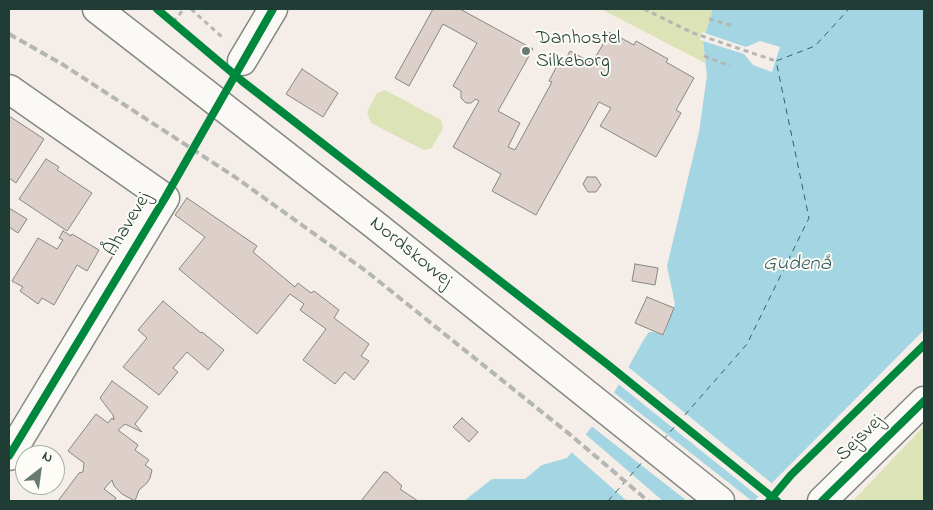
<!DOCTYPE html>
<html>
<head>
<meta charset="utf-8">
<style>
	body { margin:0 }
	#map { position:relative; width:933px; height:510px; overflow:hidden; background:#f4ede8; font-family:"Indie Flower",sans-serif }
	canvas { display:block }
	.frame { position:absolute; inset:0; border:10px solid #1f3d34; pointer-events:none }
	.north { position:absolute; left:15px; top:445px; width:50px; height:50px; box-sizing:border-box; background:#fdfcf7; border:1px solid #a4b0a9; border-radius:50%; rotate:30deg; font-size:14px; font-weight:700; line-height:20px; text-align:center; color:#1f3d34 }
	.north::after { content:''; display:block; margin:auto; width:18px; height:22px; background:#6a7b73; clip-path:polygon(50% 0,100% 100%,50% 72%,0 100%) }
</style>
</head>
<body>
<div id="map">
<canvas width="933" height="510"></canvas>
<div class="frame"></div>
<div class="north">N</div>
</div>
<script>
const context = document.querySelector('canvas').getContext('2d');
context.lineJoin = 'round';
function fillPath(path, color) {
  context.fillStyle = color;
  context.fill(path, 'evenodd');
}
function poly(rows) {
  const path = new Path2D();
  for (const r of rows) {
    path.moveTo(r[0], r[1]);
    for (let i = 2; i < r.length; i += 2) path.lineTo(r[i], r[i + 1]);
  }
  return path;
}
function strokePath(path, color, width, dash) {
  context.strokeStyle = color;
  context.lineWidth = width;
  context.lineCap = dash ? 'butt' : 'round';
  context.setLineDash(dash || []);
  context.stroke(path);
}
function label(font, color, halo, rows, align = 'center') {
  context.font = font + ' "Indie Flower",sans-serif';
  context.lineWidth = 4;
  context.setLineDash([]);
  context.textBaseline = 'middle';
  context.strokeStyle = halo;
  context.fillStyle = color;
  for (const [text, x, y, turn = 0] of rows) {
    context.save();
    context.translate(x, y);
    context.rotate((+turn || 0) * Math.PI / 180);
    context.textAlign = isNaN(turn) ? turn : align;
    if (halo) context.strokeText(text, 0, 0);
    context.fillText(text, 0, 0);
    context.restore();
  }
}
fillPath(poly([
	[601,9,713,9,703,41,705,63],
	[385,90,441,120,443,128,432,148,424,150,371,123,367,112,377,93],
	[924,426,924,501,853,501]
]), '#dce3b6');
fillPath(poly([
	[713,9,924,9,924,330,754,501,464,501,492,479,525,479,542,465,567,458,602,414,643,341,649,332,654,332,664,335,675,304,667,266,699,132,707,75,703,41]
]), '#a3d6e2');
fillPath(poly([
	[702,32,746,47,760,41,780,47,772,72,753,65,744,54,700,40],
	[627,366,774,485,760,498,617,383],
	[612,391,752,501,687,501,590,425,600,413],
	[584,433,663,501,627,501,570,451]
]), '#f4ede8');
strokePath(poly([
	[663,440,747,344,809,218,776,61,815,46,849,9],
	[608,501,645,459]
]), '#37615f', 1, [6, 5]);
const building = poly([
	[433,9,460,9,533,49,498,111,520,123,508,147,515,150,552,82,549,81,560,60,564,62,570,51,592,63,610,32,634,45,636,41,668,59,666,62,694,78,676,110,681,113,656,157,600,126,611,108,599,102,536,215,492,191,501,174,453,147,479,101,476,99,471,103,466,103,461,98,461,91,453,86,477,43,443,24,409,86,395,78,433,9],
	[302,69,338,93,323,117,286,94,302,69],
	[9,116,44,139,16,183,9,178,9,116],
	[46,159,59,167,57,170,92,193,67,231,19,199,46,159],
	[587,177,596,177,601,185,596,192,588,192,583,184,587,177],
	[187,198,257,246,253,252,295,287,298,283,311,293,314,291,339,310,334,318,369,344,361,356,369,361,354,380,345,372,335,384,303,360,326,329,300,310,304,304,290,294,257,334,179,269,205,237,175,215,187,198],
	[9,208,27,219,18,233,9,227,9,208],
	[63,231,71,236,72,234,99,250,87,271,77,265,54,305,42,298,38,304,20,291,23,287,12,281,38,238,57,249,63,240,59,238,63,231],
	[635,264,658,268,655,285,632,281,635,264],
	[647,297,674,308,663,335,635,323,647,297],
	[163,301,201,333,202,332,224,350,208,370,187,352,173,368,178,372,159,395,123,367,147,338,138,330,163,301],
	[112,381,148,407,135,424,142,432,125,424,118,430,138,445,135,450,149,460,145,465,152,470,150,478,147,483,139,490,135,501,122,494,114,486,112,480,104,489,116,498,114,501,58,501,79,473,83,472,84,463,68,451,96,414,108,423,112,418,114,420,113,415,100,398,112,381],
	[462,418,478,432,469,442,453,427,462,418],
	[384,472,387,472,402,486,400,489,418,501,361,501,384,472]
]);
fillPath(building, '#ddd0ca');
strokePath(building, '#848783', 1);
const minor = poly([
	[97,9,375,225,720,501],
	[242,61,273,9],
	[9,89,165,198,9,456],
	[822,501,924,401]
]);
strokePath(minor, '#848783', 31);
strokePath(poly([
	[191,9,222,37],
	[644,9,693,33,776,61],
	[709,19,734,26],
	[173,22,184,9],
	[704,56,730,66],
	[769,501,791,475,924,345]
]), '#b3b6b3', 3, [5, 4]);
strokePath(minor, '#faf9f6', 28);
strokePath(poly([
	[9,34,62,64,235,177,366,271,573,437,648,501]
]), '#b3b6b3', 4, [8, 4]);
strokePath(poly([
	[157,9,242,81,607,364,777,501],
	[9,456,165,198,273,9],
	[769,501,791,475,924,345],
	[822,501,924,401]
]), '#00873e', 8);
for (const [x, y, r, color] of [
	[526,51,5,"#6a7b73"]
]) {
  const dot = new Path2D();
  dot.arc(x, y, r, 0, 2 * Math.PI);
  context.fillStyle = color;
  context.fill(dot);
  strokePath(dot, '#fdfcf7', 2);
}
label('20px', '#1f3d34', '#fdfcf7', [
	["Danhostel",536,40],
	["Silkeborg",536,63]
], 'left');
label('20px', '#1f3d34', '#fdfcf7', [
	["Åhavevej",129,225,-59],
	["Nordskovvej",410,253,39],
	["Sejsvej",861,439,-45]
]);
label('italic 21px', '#37615f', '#fdfcf7', [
	["Gudenå",797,266]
]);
</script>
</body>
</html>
